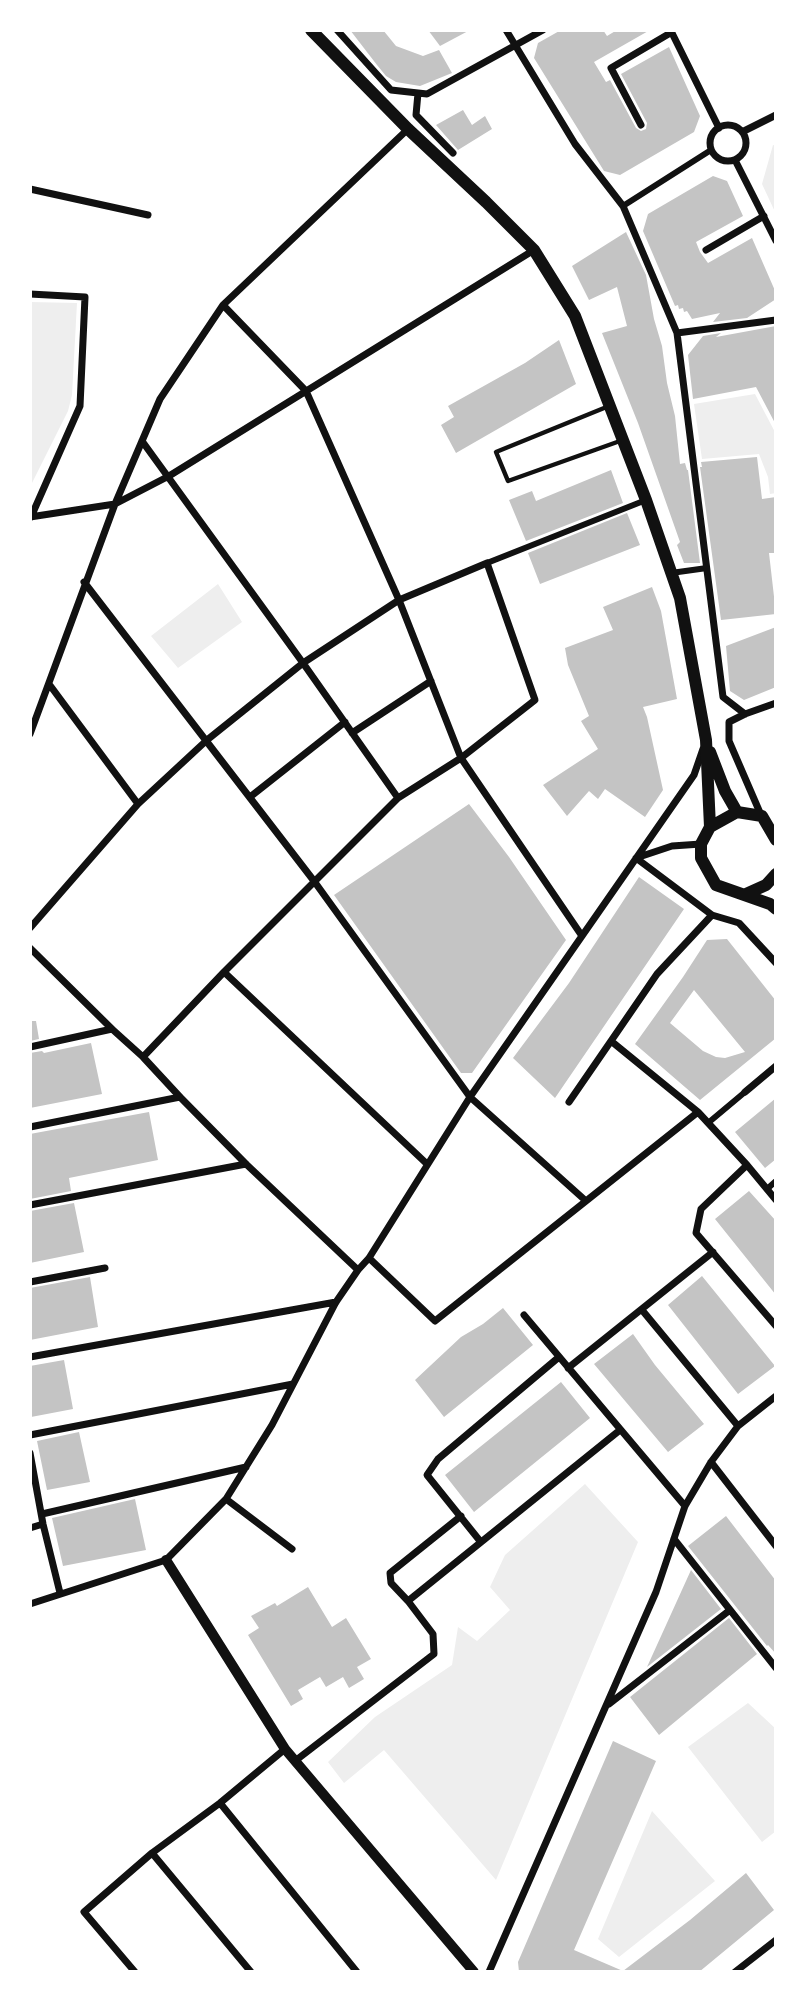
<!DOCTYPE html>
<html>
<head>
<meta charset="utf-8">
<style>
	body { margin:0 }
	#map { position:relative; width:806px; height:2002px; overflow:hidden; background:#fff; font-family:Raleway,sans-serif }
	canvas { display:block }
	.frame { position:absolute; inset:0; border:32px solid #fff; pointer-events:none }
</style>
</head>
<body>
<div id="map">
<canvas width="806" height="2002"></canvas>
<div class="frame"></div>
</div>
<script>
const context = document.querySelector('canvas').getContext('2d');
context.lineJoin = 'round';
function fillPath(path, color) {
  context.fillStyle = color;
  context.fill(path, 'evenodd');
}
function poly(rows) {
  const path = new Path2D();
  for (const r of rows) {
    if (r.length === 3) {
      path.moveTo(r[0] + r[2], r[1]);
      path.arc(r[0], r[1], r[2], 0, 2 * Math.PI);
      continue;
    }
    path.moveTo(r[0], r[1]);
    for (let i = 2; i < r.length; i += 2) path.lineTo(r[i], r[i + 1]);
  }
  return path;
}
function strokePath(path, color, width, dash) {
  context.strokeStyle = color;
  context.lineWidth = width;
  context.lineCap = dash ? 'butt' : 'round';
  context.setLineDash(dash || []);
  context.stroke(path);
}
fillPath(poly([
	[773,145,776,146,776,214,762,184],
	[30,302,77,303,72,395,68,411,30,487],
	[755,394,776,434,776,493,770,494,768,477,759,454,702,459,694,404],
	[218,584,242,622,178,668,151,636],
	[585,1484,638,1542,496,1880,384,1750,344,1783,328,1762,375,1717,452,1665,458,1627,477,1641,510,1610,490,1587,505,1555],
	[748,1703,776,1729,776,1831,762,1842,688,1747],
	[652,1811,715,1881,619,1957,598,1939]
]), '#eee');
fillPath(poly([
	[350,30,383,30,396,46,423,56,439,50,452,73,420,86,396,82,386,76,377,65],
	[428,30,470,30,440,46],
	[561,30,603,30,607,36,617,30,650,30,594,62,606,82,610,80,636,128,641,131,646,129,647,123,621,74,669,47,700,116,694,132,620,175,604,171,534,58,538,43],
	[463,110,472,125,485,116,492,129,458,150,436,125],
	[713,176,727,181,743,216,696,242,700,252,708,263,752,238,776,293,776,299,747,318,713,322,720,313,692,319,687,311,684,312,683,308,679,309,678,305,675,306,643,231,648,214],
	[626,232,646,275,654,319,662,346,667,383,675,416,680,464,685,463,687,470,688,470,700,563,684,563,677,545,680,542,638,423,602,333,627,326,617,287,589,300,572,266],
	[776,326,776,425,756,387,693,399,688,355,703,336,721,333,716,337],
	[559,340,576,384,456,453,441,425,454,417,448,406,525,363],
	[757,457,762,499,776,497,776,553,769,553,776,614,721,620,700,467,702,467,701,462],
	[611,470,623,503,526,541,509,500,532,491,536,501],
	[627,513,640,545,540,584,528,553],
	[652,587,661,611,677,699,643,707,647,717,663,790,645,817,605,789,598,799,589,791,567,816,543,785,598,749,581,721,589,716,568,665,565,648,613,630,603,607],
	[776,627,776,687,744,700,730,691,726,646],
	[469,804,509,857,566,940,472,1073,461,1073,334,895],
	[639,877,684,909,555,1098,513,1058,569,983],
	[727,939,776,1001,776,1038,700,1100,635,1044,683,977,707,940],
	[694,990,745,1052,725,1058,716,1057,703,1051,670,1023],
	[30,1021,36,1021,39,1039,30,1041],
	[91,1043,102,1094,30,1108,30,1053,42,1051,44,1053],
	[776,1098,776,1159,765,1168,735,1132],
	[149,1112,158,1160,69,1178,71,1191,30,1199,30,1134],
	[749,1191,776,1221,776,1295,715,1219],
	[74,1203,84,1252,30,1263,30,1211],
	[702,1276,775,1366,738,1394,668,1305],
	[90,1277,98,1327,30,1340,30,1288],
	[503,1308,533,1345,444,1417,415,1380,461,1337,483,1324],
	[633,1334,655,1365,704,1424,668,1452,594,1364],
	[64,1360,73,1409,31,1417,30,1366],
	[561,1382,590,1418,474,1512,445,1475],
	[79,1432,90,1482,47,1490,37,1441],
	[135,1499,146,1550,63,1566,52,1518],
	[726,1516,776,1581,776,1654,768,1645,767,1646,688,1546],
	[691,1570,721,1609,647,1667],
	[308,1587,332,1627,346,1618,371,1659,357,1667,364,1679,349,1688,343,1677,326,1687,320,1677,298,1690,303,1699,291,1706,248,1635,259,1628,251,1616,275,1603,277,1606],
	[729,1618,757,1654,659,1735,630,1697],
	[613,1741,656,1761,574,1950,623,1971,690,1920,746,1873,774,1910,699,1972,519,1972,518,1962]
]), '#c4c4c4');
strokePath(poly([
	[609,406,496,452,508,481,620,441]
]), '#111', 4.5);
strokePath(poly([
	[623,206,711,150],
	[487,563,646,500],
	[671,573,707,568],
	[708,1123,745,1092],
	[767,1189,776,1181]
]), '#111', 6);
strokePath(poly([
	[337,30,391,90,427,94,543,30],
	[506,30,575,144,623,206,677,333,723,697,745,714],
	[671,31,719,128],
	[418,93,416,115,453,153],
	[641,125,611,68,672,32],
	[728,143,18],
	[742,132,776,115],
	[735,160,776,241],
	[30,189,148,215],
	[706,250,764,216],
	[30,294,85,297,80,406,31,517],
	[223,305,306,391,399,600,461,758,582,936],
	[677,333,776,320],
	[142,441,303,663,398,798],
	[30,517,115,504,169,476,534,250],
	[84,582,314,881,470,1097,586,1201],
	[49,684,138,804],
	[352,733,431,681],
	[30,734,115,504,160,399,223,305,408,129],
	[250,797,345,722],
	[761,815,729,741,729,722,745,714,776,703],
	[636,858,712,915,739,923,776,963],
	[636,858,672,846,701,844],
	[712,915,657,974,611,1041,698,1112,747,1165,776,1200],
	[30,928,138,804,207,740,303,663,399,600,487,563,535,700,461,758,398,798,224,972,143,1057],
	[30,948,112,1029,143,1057,180,1097,246,1164,358,1270],
	[224,972,427,1164],
	[30,1047,112,1029],
	[745,1092,776,1066],
	[569,1102,611,1041],
	[30,1127,180,1097],
	[747,1165,701,1209,696,1233,776,1326],
	[30,1205,246,1164],
	[369,1258,435,1321,698,1112],
	[30,1282,105,1268],
	[642,1310,738,1426],
	[524,1315,685,1506],
	[30,1357,336,1302],
	[568,1368,713,1252],
	[30,1435,293,1384],
	[30,1453,43,1524,60,1593],
	[711,1462,776,1546],
	[226,1499,292,1549],
	[42,1514,246,1467],
	[30,1528,43,1524],
	[674,1539,776,1668],
	[480,1541,427,1475,438,1459,559,1357],
	[408,1601,620,1430],
	[30,1604,166,1560,226,1499,272,1425,336,1302,358,1270,369,1258,470,1097,694,775,703,749],
	[609,1704,730,1610],
	[295,1761,434,1654,433,1634,408,1601,391,1583,390,1573,461,1516],
	[220,1803,357,1972],
	[152,1853,251,1972],
	[135,1972,84,1912,152,1853,220,1803,285,1749],
	[489,1972,656,1592,685,1506,711,1462,738,1426,776,1396],
	[735,1972,776,1940]
]), '#111', 7);
strokePath(poly([
	[166,1560,285,1749,474,1972]
]), '#111', 10);
strokePath(poly([
	[311,30,408,129,486,202,534,250,575,316,646,500,680,598,706,740,710,827],
	[710,752,725,791,737,812],
	[776,840,762,816,737,812,710,827,701,844,701,858,716,885,770,904,776,909],
	[746,894,766,885,776,874]
]), '#111', 12);
</script>
</body>
</html>
